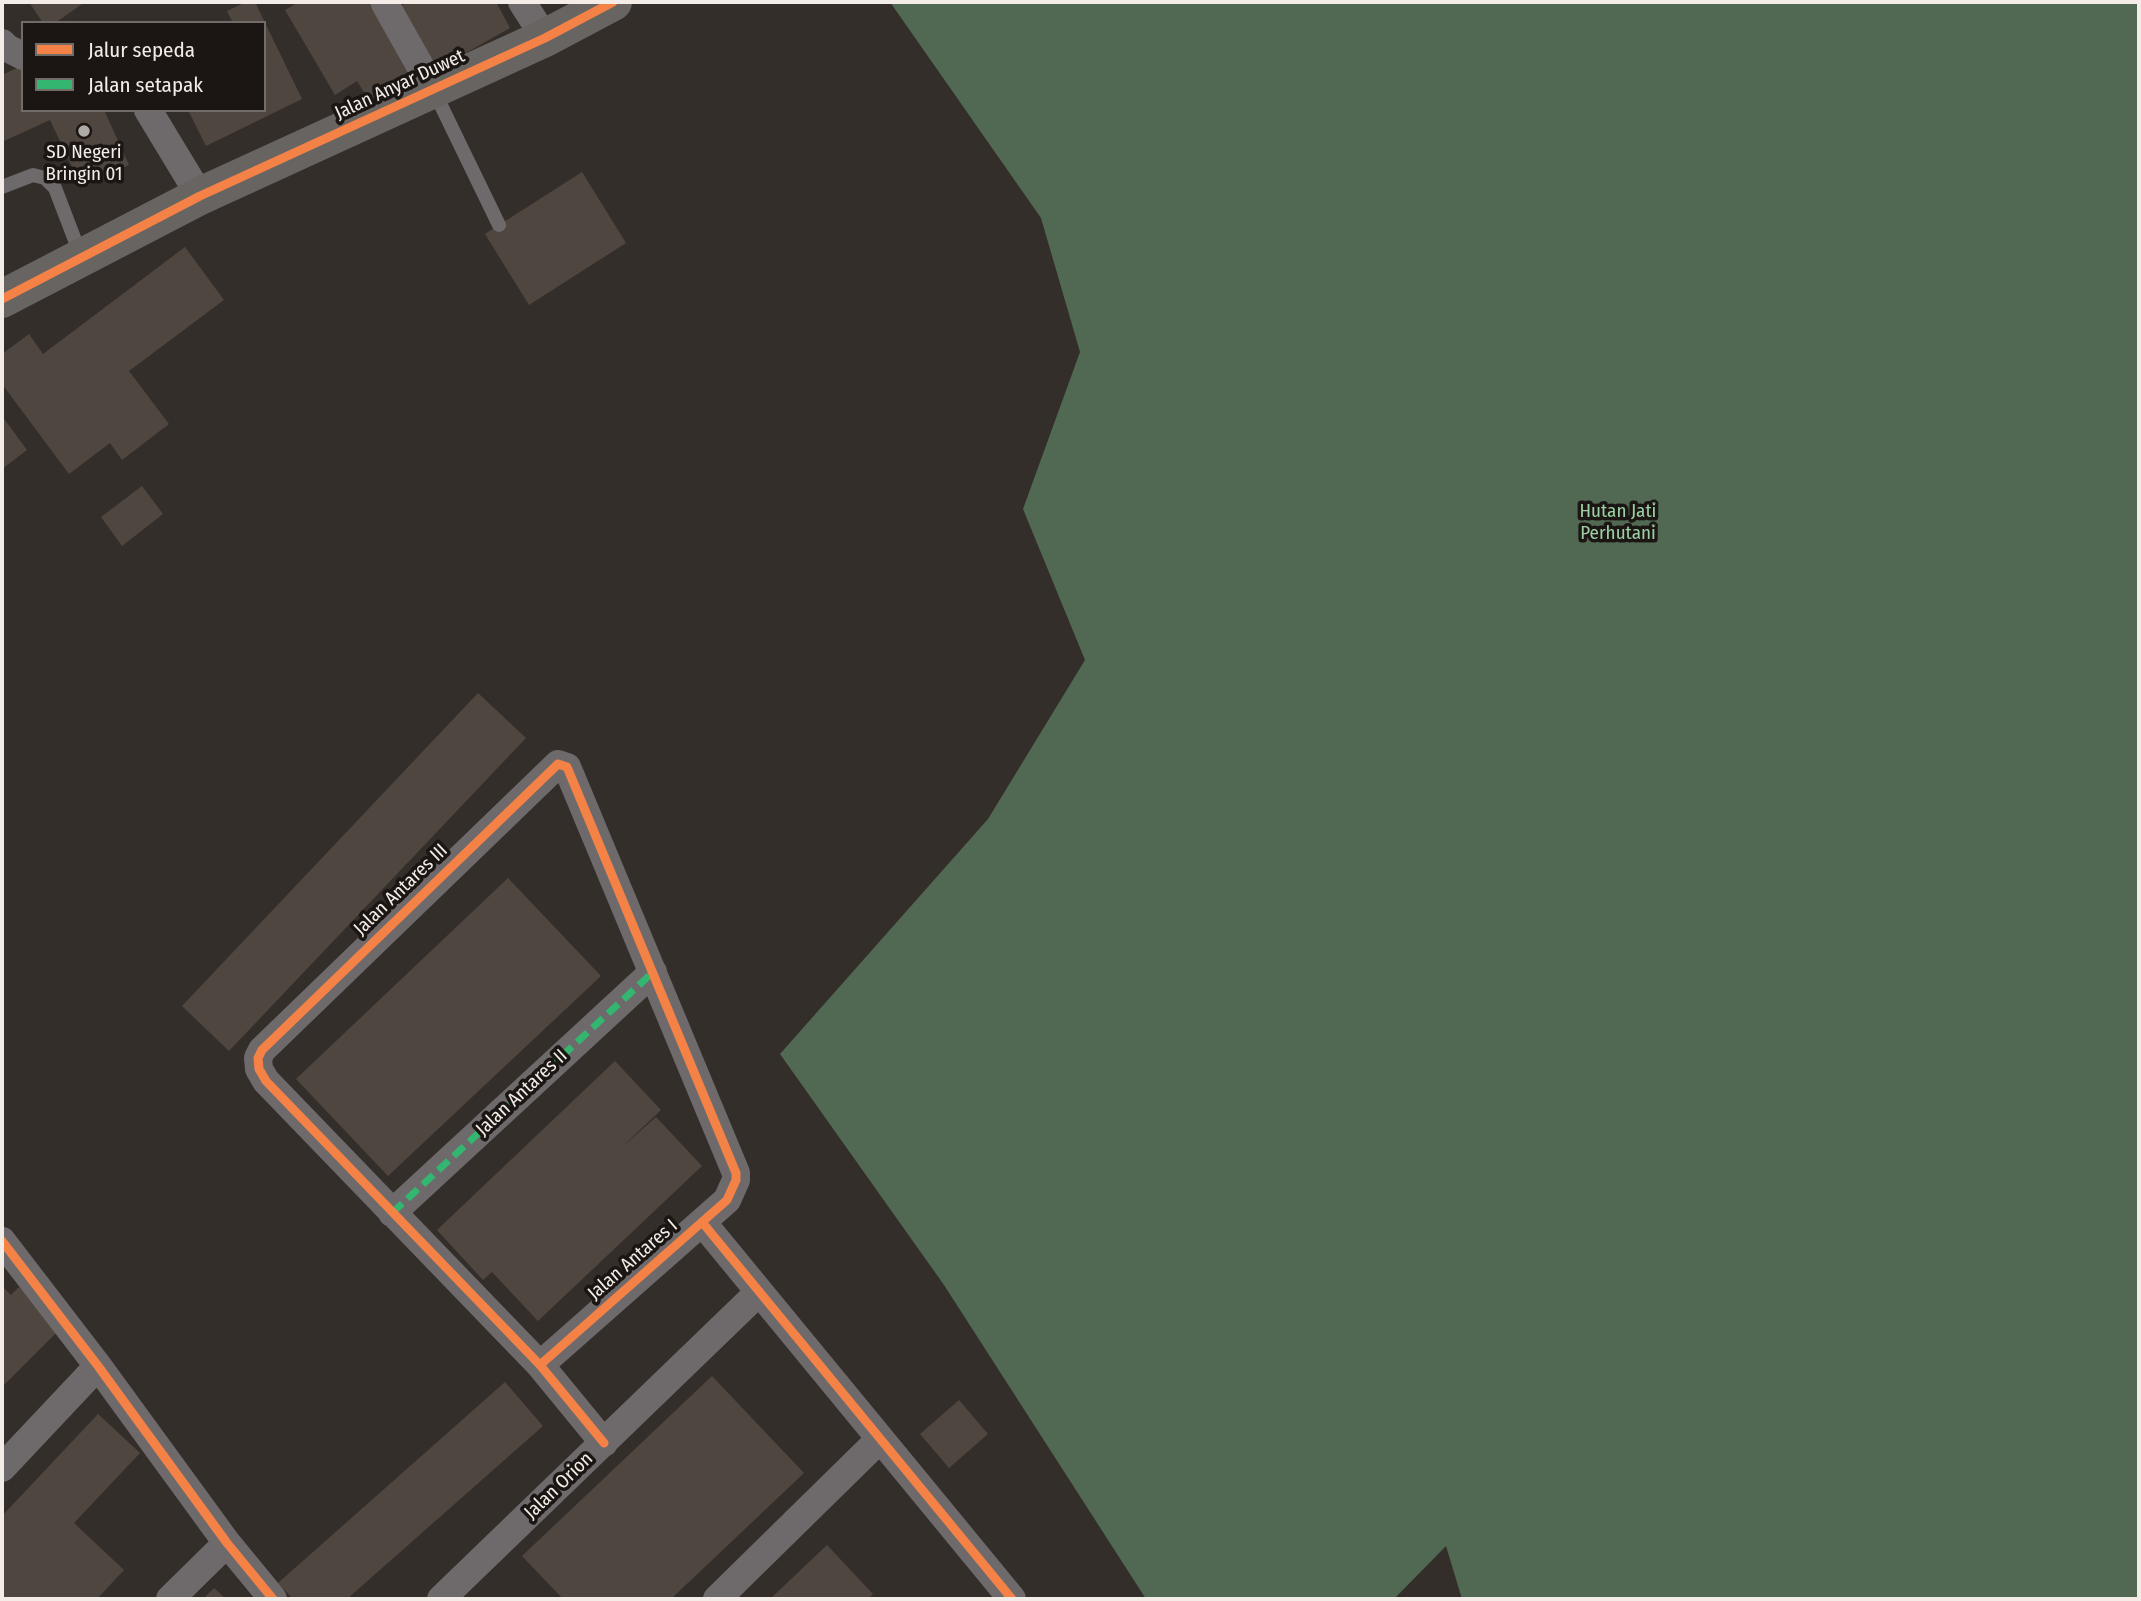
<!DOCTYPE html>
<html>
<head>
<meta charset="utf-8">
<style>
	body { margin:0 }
	#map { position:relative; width:2141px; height:1601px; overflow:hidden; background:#342e2a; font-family:"Fira Sans Condensed",sans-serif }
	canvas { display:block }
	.frame { position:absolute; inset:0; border:4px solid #f3ece7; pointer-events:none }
	.legend { position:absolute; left:21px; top:21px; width:245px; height:91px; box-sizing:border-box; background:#1b1613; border:2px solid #716c68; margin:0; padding:9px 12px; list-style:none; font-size:21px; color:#f3ece7 }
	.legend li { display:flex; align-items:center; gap:14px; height:35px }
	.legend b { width:35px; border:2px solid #716c68 }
</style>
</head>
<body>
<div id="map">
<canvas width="2141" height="1601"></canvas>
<div class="frame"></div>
<ul class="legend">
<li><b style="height:9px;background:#f48246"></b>Jalur sepeda</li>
<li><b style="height:9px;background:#33b770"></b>Jalan setapak</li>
</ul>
</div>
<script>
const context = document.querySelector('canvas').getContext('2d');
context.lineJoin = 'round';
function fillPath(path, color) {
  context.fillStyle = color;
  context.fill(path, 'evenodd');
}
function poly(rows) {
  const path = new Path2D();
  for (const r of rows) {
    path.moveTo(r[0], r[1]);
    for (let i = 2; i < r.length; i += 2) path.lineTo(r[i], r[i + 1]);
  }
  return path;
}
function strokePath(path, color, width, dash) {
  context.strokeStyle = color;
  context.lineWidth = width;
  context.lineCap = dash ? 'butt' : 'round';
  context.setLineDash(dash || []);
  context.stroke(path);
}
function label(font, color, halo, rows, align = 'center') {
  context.font = font + ' "Fira Sans Condensed",sans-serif';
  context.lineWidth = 7;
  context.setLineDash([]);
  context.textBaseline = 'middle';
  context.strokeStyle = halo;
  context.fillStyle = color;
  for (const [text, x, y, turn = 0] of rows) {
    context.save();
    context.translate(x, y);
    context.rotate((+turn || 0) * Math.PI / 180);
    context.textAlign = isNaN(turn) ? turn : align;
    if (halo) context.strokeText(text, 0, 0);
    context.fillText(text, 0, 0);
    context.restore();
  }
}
fillPath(poly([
	[890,2,2139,2,2139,1599,1462,1599,1446,1546,1394,1599,1146,1599,944,1285,780,1054,988,819,1085,660,1023,509,1080,352,1041,218]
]), '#516953');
fillPath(poly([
	[29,2,85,2,55,23,43,23],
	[246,2,255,2,302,99,206,146,188,110,264,110,264,23,233,23,227,11],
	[299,2,368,2,414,80,372,105,357,81,335,95,285,10],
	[408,2,496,2,510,28,432,72,397,8],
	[23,65,23,110,104,110,129,165,82,188,50,120,2,142,2,75],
	[582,172,626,243,529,305,485,234],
	[185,247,224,300,129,371,169,424,122,460,110,443,69,474,2,384,2,354,29,334,43,354],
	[2,416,27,450,2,469],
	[142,486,163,514,122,546,101,517],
	[478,693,526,738,229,1051,182,1006],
	[508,878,601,976,388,1176,296,1079],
	[615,1061,661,1110,620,1149,656,1117,702,1166,538,1321,492,1272,483,1280,437,1230],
	[2,1286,11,1295,19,1287,61,1328,2,1387],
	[712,1376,804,1473,671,1599,563,1599,522,1556],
	[505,1382,543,1426,347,1599,293,1599,278,1583],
	[959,1400,988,1434,949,1468,920,1434],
	[98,1414,140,1453,74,1523,124,1570,97,1599,2,1599,2,1516],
	[827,1545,873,1594,868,1599,770,1599],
	[214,1588,226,1599,203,1599]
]), '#4f4640');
strokePath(poly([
	[434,91,499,225],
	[2,187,33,175,45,178,55,188,81,256]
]), '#6e6a6b', 14);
strokePath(poly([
	[384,2,433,89],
	[522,2,545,38],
	[2,43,7,48,23,56],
	[148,110,200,196],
	[392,1213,653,972],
	[702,1222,1012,1599],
	[2,1241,98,1366,227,1543,273,1599],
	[540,1365,727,1200,736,1180,736,1173,567,767,558,764,262,1050,258,1058,259,1069,266,1081,540,1365,604,1443],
	[2,1468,98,1366],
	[170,1599,227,1543],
	[441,1599,759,1292],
	[717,1599,880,1439]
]), '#6e6a6b', 28);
strokePath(poly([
	[2,299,200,196,545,38,613,2]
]), '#676461', 38);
strokePath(poly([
	[392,1213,653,972]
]), '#33b770', 7, [14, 7]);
strokePath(poly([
	[2,299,200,196,545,38,613,2],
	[702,1222,1012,1599],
	[2,1241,98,1366,227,1543,273,1599],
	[540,1365,727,1200,736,1180,736,1173,567,767,558,764,262,1050,258,1058,259,1069,266,1081,540,1365,604,1443]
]), '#f48246', 9);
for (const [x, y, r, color] of [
	[84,131,7,"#b0aaa5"]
]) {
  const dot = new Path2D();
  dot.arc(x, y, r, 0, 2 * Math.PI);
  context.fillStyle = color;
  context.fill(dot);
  strokePath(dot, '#1b1613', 2.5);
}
label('19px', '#f3ece7', '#1b1613', [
	["Jalan Anyar Duwet",400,85,-25],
	["Jalan Antares III",401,890,-44],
	["Jalan Antares II",522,1093,-43],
	["Jalan Antares I",633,1260,-41],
	["Jalan Orion",559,1486,-44]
]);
label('19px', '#f3ece7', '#1b1613', [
	["SD Negeri",84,153],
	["Bringin 01",84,175]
]);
label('19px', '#9cd0a4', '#1b1613', [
	["Hutan Jati",1618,512],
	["Perhutani",1618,534]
]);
</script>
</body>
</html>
